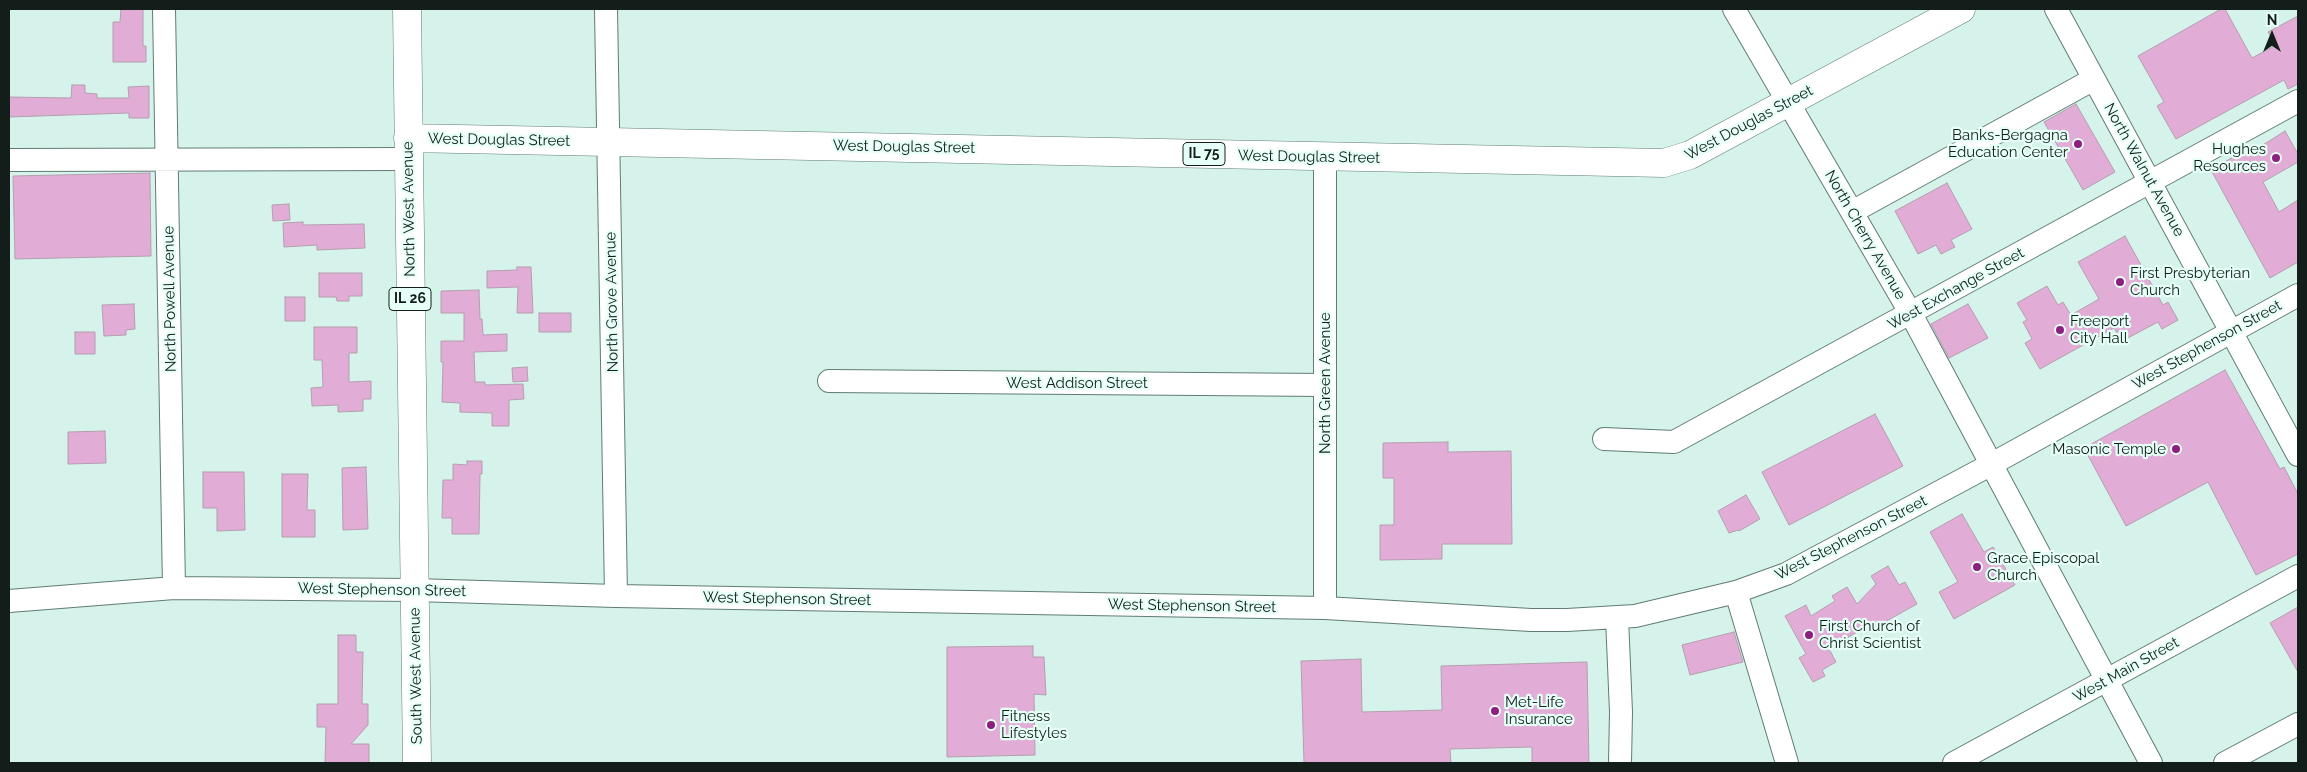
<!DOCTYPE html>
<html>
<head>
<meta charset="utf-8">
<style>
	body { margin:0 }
	#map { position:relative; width:2307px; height:772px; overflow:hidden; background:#d5f3ea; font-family:Raleway,sans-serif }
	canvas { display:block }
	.frame { position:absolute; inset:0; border:10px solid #131e1b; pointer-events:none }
	.north { position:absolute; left:2247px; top:10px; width:50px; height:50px; -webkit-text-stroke:4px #e6fff7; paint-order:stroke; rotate:0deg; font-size:14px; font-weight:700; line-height:20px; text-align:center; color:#131e1b }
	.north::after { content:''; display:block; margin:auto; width:18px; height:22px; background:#131e1b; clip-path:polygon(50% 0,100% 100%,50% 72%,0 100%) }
</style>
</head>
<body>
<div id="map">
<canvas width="2307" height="772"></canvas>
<div class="frame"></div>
<div class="north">N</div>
</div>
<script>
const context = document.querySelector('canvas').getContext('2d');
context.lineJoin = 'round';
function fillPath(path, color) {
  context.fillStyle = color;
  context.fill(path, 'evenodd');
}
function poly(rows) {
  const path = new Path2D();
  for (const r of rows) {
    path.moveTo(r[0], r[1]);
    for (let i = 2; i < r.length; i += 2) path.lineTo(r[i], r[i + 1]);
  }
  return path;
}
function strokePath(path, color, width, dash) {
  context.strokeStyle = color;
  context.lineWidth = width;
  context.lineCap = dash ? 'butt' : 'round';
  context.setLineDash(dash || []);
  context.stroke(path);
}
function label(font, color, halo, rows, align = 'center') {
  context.font = font + ' Raleway,sans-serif';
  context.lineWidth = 4.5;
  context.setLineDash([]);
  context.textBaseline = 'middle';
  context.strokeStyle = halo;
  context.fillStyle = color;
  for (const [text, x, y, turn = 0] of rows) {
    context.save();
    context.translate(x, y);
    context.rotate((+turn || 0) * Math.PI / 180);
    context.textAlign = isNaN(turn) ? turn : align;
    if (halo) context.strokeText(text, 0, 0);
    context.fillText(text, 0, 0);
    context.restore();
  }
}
const building = poly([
	[121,9,143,9,143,46,146,46,146,62,113,62,113,22,120,22,121,9],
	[2221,9,2225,9,2252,58,2276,45,2268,32,2298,16,2298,84,2288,89,2284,80,2176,139,2157,106,2164,102,2138,56,2221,9],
	[72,85,85,85,85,93,97,94,97,98,129,98,128,87,149,86,149,118,129,118,129,113,9,117,9,97,71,98,72,85],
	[2076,104,2115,172,2083,190,2044,122,2076,104],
	[2285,131,2298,154,2298,162,2263,182,2279,212,2298,200,2298,262,2270,278,2211,170,2245,150,2247,155,2285,131],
	[150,173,151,256,15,259,13,176,150,173],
	[1947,183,1972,229,1951,240,1955,247,1941,254,1936,245,1918,254,1895,211,1947,183],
	[289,204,290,220,273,221,272,205,289,204],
	[303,222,303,225,364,224,365,248,317,250,317,245,284,247,283,223,303,222],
	[2125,236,2163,305,2168,302,2178,320,2162,329,2158,322,2122,341,2114,328,2040,369,2025,343,2032,339,2023,322,2027,320,2017,303,2047,286,2058,305,2063,302,2071,315,2099,299,2078,262,2125,236],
	[517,267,531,267,533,313,517,313,518,287,487,288,487,271,517,270,517,267],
	[319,273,362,273,362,296,349,296,349,301,337,301,336,297,319,297,319,273],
	[479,290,480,319,482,319,483,335,507,334,507,351,474,352,475,382,485,382,485,385,523,384,524,399,509,400,509,426,492,426,492,413,460,412,460,403,442,402,443,362,441,362,441,341,464,341,464,313,441,313,441,291,479,290],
	[285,297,305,297,305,321,285,321,285,297],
	[134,304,135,329,126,330,126,335,104,336,102,305,134,304],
	[1968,304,1988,338,1949,358,1931,324,1968,304],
	[539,313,571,313,571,332,539,332,539,313],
	[314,327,357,327,357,353,349,353,349,382,371,381,371,399,363,399,363,411,338,412,338,405,312,406,311,388,323,387,322,360,314,360,314,327],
	[75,332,95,332,95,354,75,354,75,332],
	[527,367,528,381,513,382,512,368,527,367],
	[2225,370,2280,469,2284,467,2298,494,2298,554,2256,575,2208,482,2126,526,2084,448,2225,370],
	[1875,414,1903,466,1789,525,1762,472,1875,414],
	[105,431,106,463,68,464,68,432,105,431],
	[1448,442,1448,452,1511,451,1512,544,1442,544,1442,559,1380,560,1380,525,1394,525,1394,478,1383,478,1383,443,1448,442],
	[467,461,482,461,482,474,480,474,479,534,452,534,452,518,442,518,443,480,453,480,453,464,467,465,467,461],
	[366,467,368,529,343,530,342,468,366,467],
	[203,472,244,472,245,530,217,531,217,508,203,508,203,472],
	[282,474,308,474,307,510,315,510,315,537,282,537,282,474],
	[1746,495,1760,519,1739,531,1738,530,1729,533,1718,511,1746,495],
	[1962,514,1984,552,1993,547,2015,585,1954,619,1939,592,1958,582,1930,532,1962,514],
	[1888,566,1899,585,1905,582,1917,604,1865,633,1862,629,1829,649,1836,662,1822,670,1825,676,1813,682,1799,658,1806,654,1785,616,1806,605,1811,616,1835,601,1832,596,1847,587,1857,604,1876,584,1871,576,1888,566],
	[2298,607,2298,672,2270,623,2298,607],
	[1734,632,1743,662,1690,675,1682,645,1734,632],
	[338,635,356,635,356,652,363,652,362,704,368,704,368,725,351,744,369,744,369,763,325,763,326,727,317,727,317,704,338,704,338,635],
	[1033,646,1033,657,1044,657,1046,695,1034,694,1035,755,947,757,947,647,1033,646],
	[1361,659,1362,712,1442,710,1441,666,1587,662,1589,763,1532,763,1532,747,1450,749,1451,763,1304,763,1301,661,1361,659]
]);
fillPath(building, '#e1add6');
strokePath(building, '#b49eae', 1);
const minor = poly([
	[164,9,174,588],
	[606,9,616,596],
	[1734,9,1911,314,2151,763],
	[2056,9,2298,455],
	[1325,157,1325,608],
	[9,160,408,159],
	[1852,212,2094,79],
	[829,381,1325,385],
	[1604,439,1674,442,2298,101],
	[1736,592,1787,763],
	[9,601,174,588,414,590,616,596,1325,608,1531,620,1567,620,1635,616,1736,592,1786,574,1990,465,2298,295],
	[1617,618,1621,712,1620,763],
	[1954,763,2298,576],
	[2225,763,2298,724]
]);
const major = poly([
	[407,9,417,763],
	[408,138,1664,163,1690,155,1961,9]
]);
strokePath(minor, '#607c74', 24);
strokePath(major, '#607c74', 29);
strokePath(minor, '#fff', 22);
strokePath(major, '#fff', 28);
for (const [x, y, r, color] of [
	[2078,144,5,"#8e1e80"],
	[2276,158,5,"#8e1e80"],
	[2120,282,5,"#8e1e80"],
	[2060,330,5,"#8e1e80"],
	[2176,449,5,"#8e1e80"],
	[1977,567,5,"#8e1e80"],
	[1809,635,5,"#8e1e80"],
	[1495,711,5,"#8e1e80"],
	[991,725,5,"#8e1e80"]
]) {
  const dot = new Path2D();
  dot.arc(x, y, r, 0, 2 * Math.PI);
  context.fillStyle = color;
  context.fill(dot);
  strokePath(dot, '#e6fff7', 2);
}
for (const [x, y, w] of [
	[1204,154,42],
	[410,299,42]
]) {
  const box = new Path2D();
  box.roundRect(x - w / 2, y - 11.5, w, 23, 4);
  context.fillStyle = '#e6fff7';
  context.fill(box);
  strokePath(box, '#131e1b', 1);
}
label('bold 14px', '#131e1b', null, [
	["IL 75",1204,154],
	["IL 26",410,299]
]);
label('15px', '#131e1b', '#e6fff7', [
	["West Douglas Street",1749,123,-28],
	["West Douglas Street",499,140,1],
	["West Douglas Street",904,147,1],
	["West Douglas Street",1309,157,1],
	["North Walnut Avenue",2144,170,61],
	["North West Avenue",409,209,-91],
	["North Cherry Avenue",1865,235,60],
	["West Exchange Street",1956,289,-29],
	["North Powell Avenue",170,299,-91],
	["North Grove Avenue",612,302,-91],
	["West Stephenson Street",2207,345,-29],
	["West Addison Street",1077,383],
	["North Green Avenue",1325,383,-90],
	["West Stephenson Street",1851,538,-27],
	["West Stephenson Street",382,590,1],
	["West Stephenson Street",787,599,1],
	["West Stephenson Street",1192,606,1],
	["West Main Street",2126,670,-29],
	["South West Avenue",416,676,-91]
]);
label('15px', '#131e1b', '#e6fff7', [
	["Banks-Bergagna",2068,135,"right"],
	["Education Center",2068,152,"right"],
	["Hughes",2266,149,"right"],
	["Resources",2266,166,"right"],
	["First Presbyterian",2130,273],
	["Church",2130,290],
	["Freeport",2070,321],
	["City Hall",2070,338],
	["Masonic Temple",2166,449,"right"],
	["Grace Episcopal",1987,558],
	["Church",1987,575],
	["First Church of",1819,626],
	["Christ Scientist",1819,643],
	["Met-Life",1505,702],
	["Insurance",1505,719],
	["Fitness",1001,716],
	["Lifestyles",1001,733]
], 'left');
</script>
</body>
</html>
